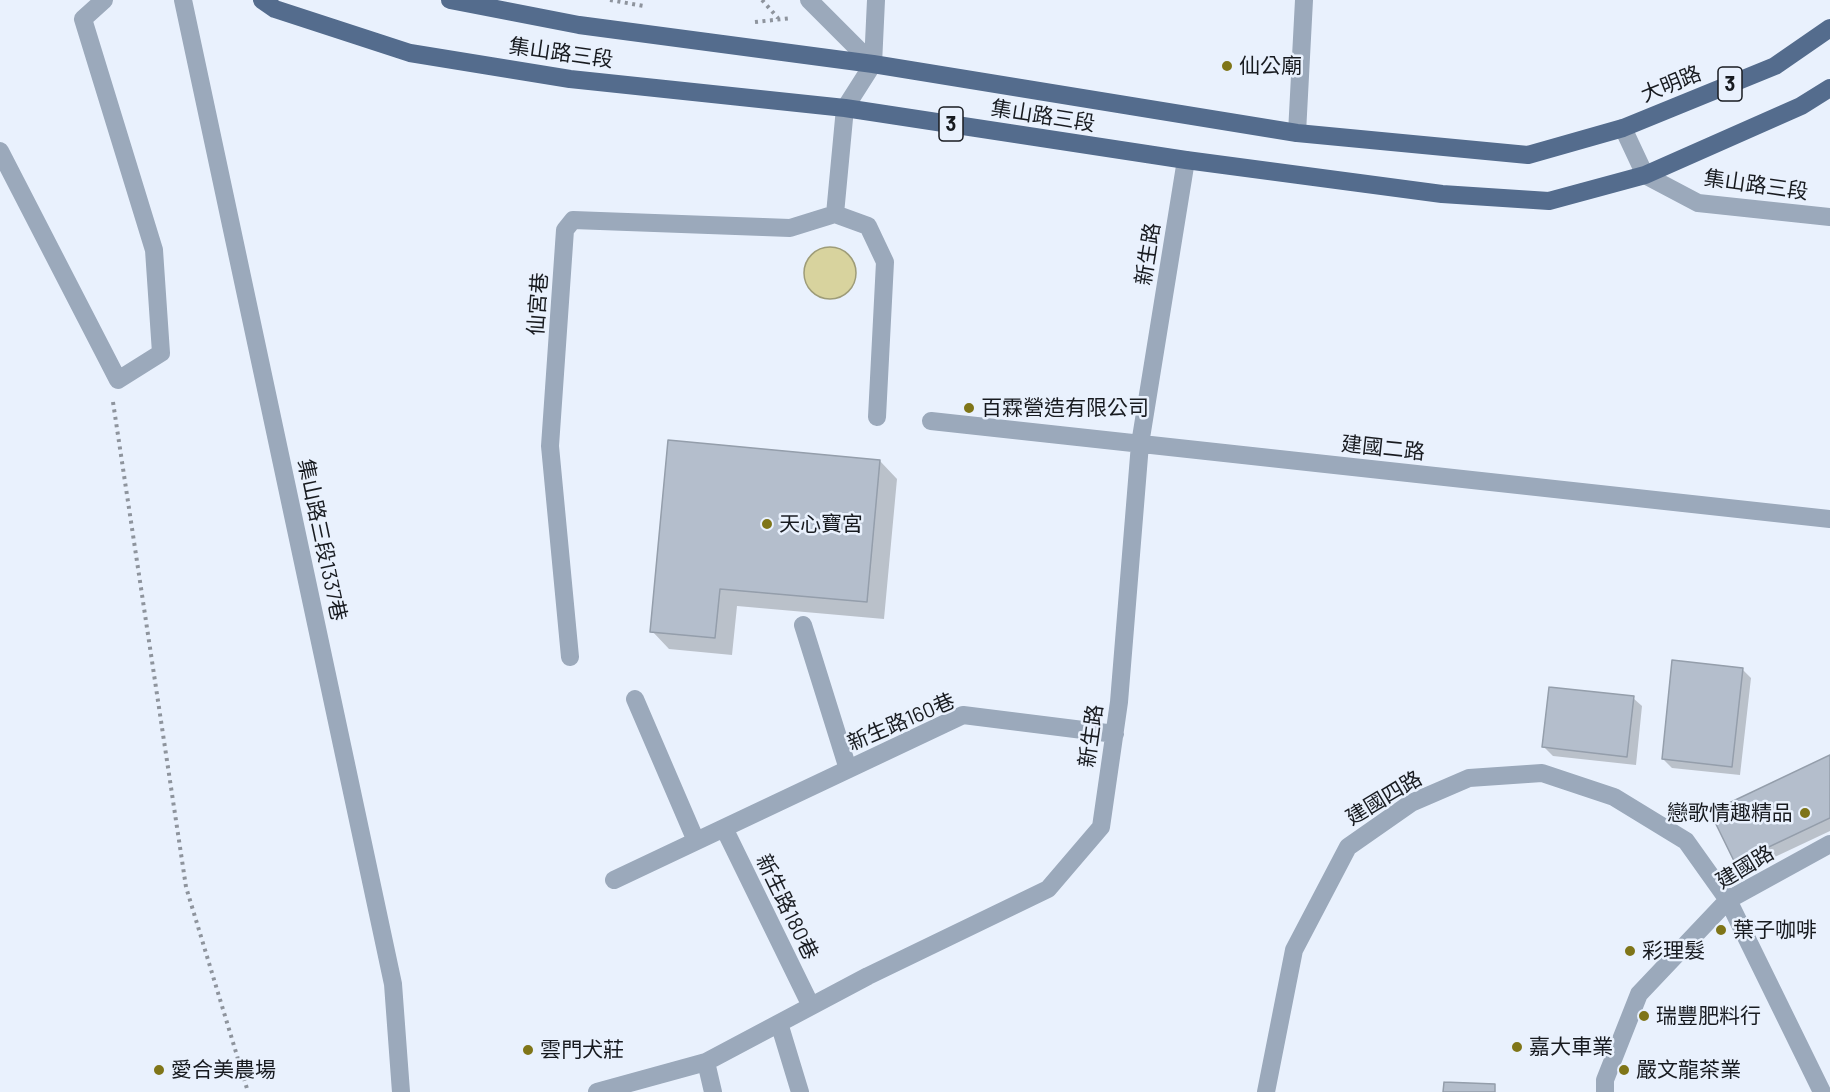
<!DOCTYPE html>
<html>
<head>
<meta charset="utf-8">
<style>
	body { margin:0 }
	canvas { display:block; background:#e9f1fd }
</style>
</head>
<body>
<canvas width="1830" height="1092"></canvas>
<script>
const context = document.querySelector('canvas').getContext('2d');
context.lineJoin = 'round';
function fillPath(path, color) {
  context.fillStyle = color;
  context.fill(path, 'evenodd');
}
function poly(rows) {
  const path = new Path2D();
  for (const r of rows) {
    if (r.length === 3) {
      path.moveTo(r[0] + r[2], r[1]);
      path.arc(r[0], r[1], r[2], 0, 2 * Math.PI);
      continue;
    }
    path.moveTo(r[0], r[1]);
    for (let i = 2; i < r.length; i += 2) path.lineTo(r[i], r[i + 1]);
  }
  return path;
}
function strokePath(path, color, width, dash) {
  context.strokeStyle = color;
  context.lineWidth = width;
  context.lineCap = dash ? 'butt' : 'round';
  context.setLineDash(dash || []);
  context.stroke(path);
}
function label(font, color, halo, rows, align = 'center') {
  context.font = font + ' Barlow,"Noto Sans TC",sans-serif';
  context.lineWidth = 5;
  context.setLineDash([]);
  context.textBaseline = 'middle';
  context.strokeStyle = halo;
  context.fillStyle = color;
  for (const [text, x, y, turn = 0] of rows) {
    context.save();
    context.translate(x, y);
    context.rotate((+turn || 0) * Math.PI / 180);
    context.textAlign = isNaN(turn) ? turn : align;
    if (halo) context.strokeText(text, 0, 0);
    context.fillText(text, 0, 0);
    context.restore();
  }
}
const water = poly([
	[830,273,26]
]);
fillPath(water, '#d8d39e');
strokePath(water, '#9e9c78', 1.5);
fillPath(poly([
	[880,461,897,479,884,619,737,606,732,655,669,649,652,631],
	[1742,669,1751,678,1740,775,1672,768,1663,759],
	[1633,698,1642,706,1636,765,1553,756,1544,747],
	[1830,757,1830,831,1745,871,1736,862]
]), '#0003');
const building = poly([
	[668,440,880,460,867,602,720,589,715,638,650,632,668,440],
	[1672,660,1743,668,1732,767,1662,759,1672,660],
	[1549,687,1634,696,1627,757,1542,747,1549,687],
	[1830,755,1830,818,1735,863,1710,812,1830,755],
	[1444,1082,1495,1084,1495,1092,1443,1092,1444,1082]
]);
fillPath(building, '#b4becc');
strokePath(building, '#949eab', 1.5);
strokePath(poly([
	[610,0,644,6],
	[762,0,778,18],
	[755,22,792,18],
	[113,402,186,887,248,1092]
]), '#8e949d', 4, [3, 4.5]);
strokePath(poly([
	[183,0,393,984,401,1092],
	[809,0,873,64,845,108,835,214,868,226,885,262,877,417],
	[873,64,876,0],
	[1623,128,1645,175,1698,203,1830,217],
	[1297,133,1304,0],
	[0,151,118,380,161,353,154,250,83,19,104,0],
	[931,421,1830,519],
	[803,625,848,769],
	[570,657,550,446,565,230,573,220,790,228,835,214],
	[635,699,696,841],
	[724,828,811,1006],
	[614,880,963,715,1115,734],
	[779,1023,800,1092],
	[597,1092,706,1062],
	[713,1092,706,1062,868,976,1048,889,1101,827,1119,702,1140,444,1186,160],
	[1266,1092,1294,950,1348,847,1411,803,1469,778,1542,773,1614,797,1686,841,1728,900,1822,1092],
	[1605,1092,1605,1080,1639,994,1728,900,1830,844]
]), '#9ba9bb', 18);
strokePath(poly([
	[262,0,275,9,410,53,570,79,845,108,1186,160,1442,194,1549,201,1645,175,1801,106,1830,88],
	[450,0,579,25,873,64,1297,133,1528,155,1623,128,1775,66,1830,28]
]), '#546c8d', 18);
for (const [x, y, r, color] of [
	[1227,66,6,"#7f7518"],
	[969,408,6,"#7f7518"],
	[767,524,6,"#7f7518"],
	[1805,813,6,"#7f7518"],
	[1721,930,6,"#7f7518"],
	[1630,951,6,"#7f7518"],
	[1644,1016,6,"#7f7518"],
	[1517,1047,6,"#7f7518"],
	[528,1050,6,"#7f7518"],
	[159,1070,6,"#7f7518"],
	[1624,1070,6,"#7f7518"]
]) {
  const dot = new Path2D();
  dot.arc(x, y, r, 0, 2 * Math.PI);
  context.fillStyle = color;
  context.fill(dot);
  strokePath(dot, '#e9f1fd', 2);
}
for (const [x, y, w] of [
	[1730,84,24],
	[951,124,24]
]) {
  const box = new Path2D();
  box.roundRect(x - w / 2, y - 17, w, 34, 4.5);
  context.fillStyle = '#e9f1fd';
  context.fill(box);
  strokePath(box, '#181b20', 1.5);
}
label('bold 20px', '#181b20', null, [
	["3",1730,84],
	["3",951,124]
]);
label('21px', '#181b20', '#e9f1fd', [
	["集山路三段",561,53,8],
	["大明路",1671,84,-22],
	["集山路三段",1043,116,9],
	["集山路三段",1756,185,8],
	["新生路",1148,254,-81],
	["仙宮巷",538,304,-86],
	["建國二路",1383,448,6],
	["集山路三段1337巷",322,540,78],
	["新生路160巷",901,722,-23],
	["新生路",1091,736,-82],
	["建國四路",1384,798,-31],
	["建國路",1745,867,-31],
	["新生路180巷",787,907,64]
]);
label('21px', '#181b20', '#e9f1fd', [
	["仙公廟",1239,66],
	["百霖營造有限公司",981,408],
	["天心寶宮",779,524],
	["戀歌情趣精品",1793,813,"right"],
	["葉子咖啡",1733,930],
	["彩理髮",1642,951],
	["瑞豐肥料行",1656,1016],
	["嘉大車業",1529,1047],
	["雲門犬莊",540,1050],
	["愛合美農場",171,1070],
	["嚴文龍茶業",1636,1070]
], 'left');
</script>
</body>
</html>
